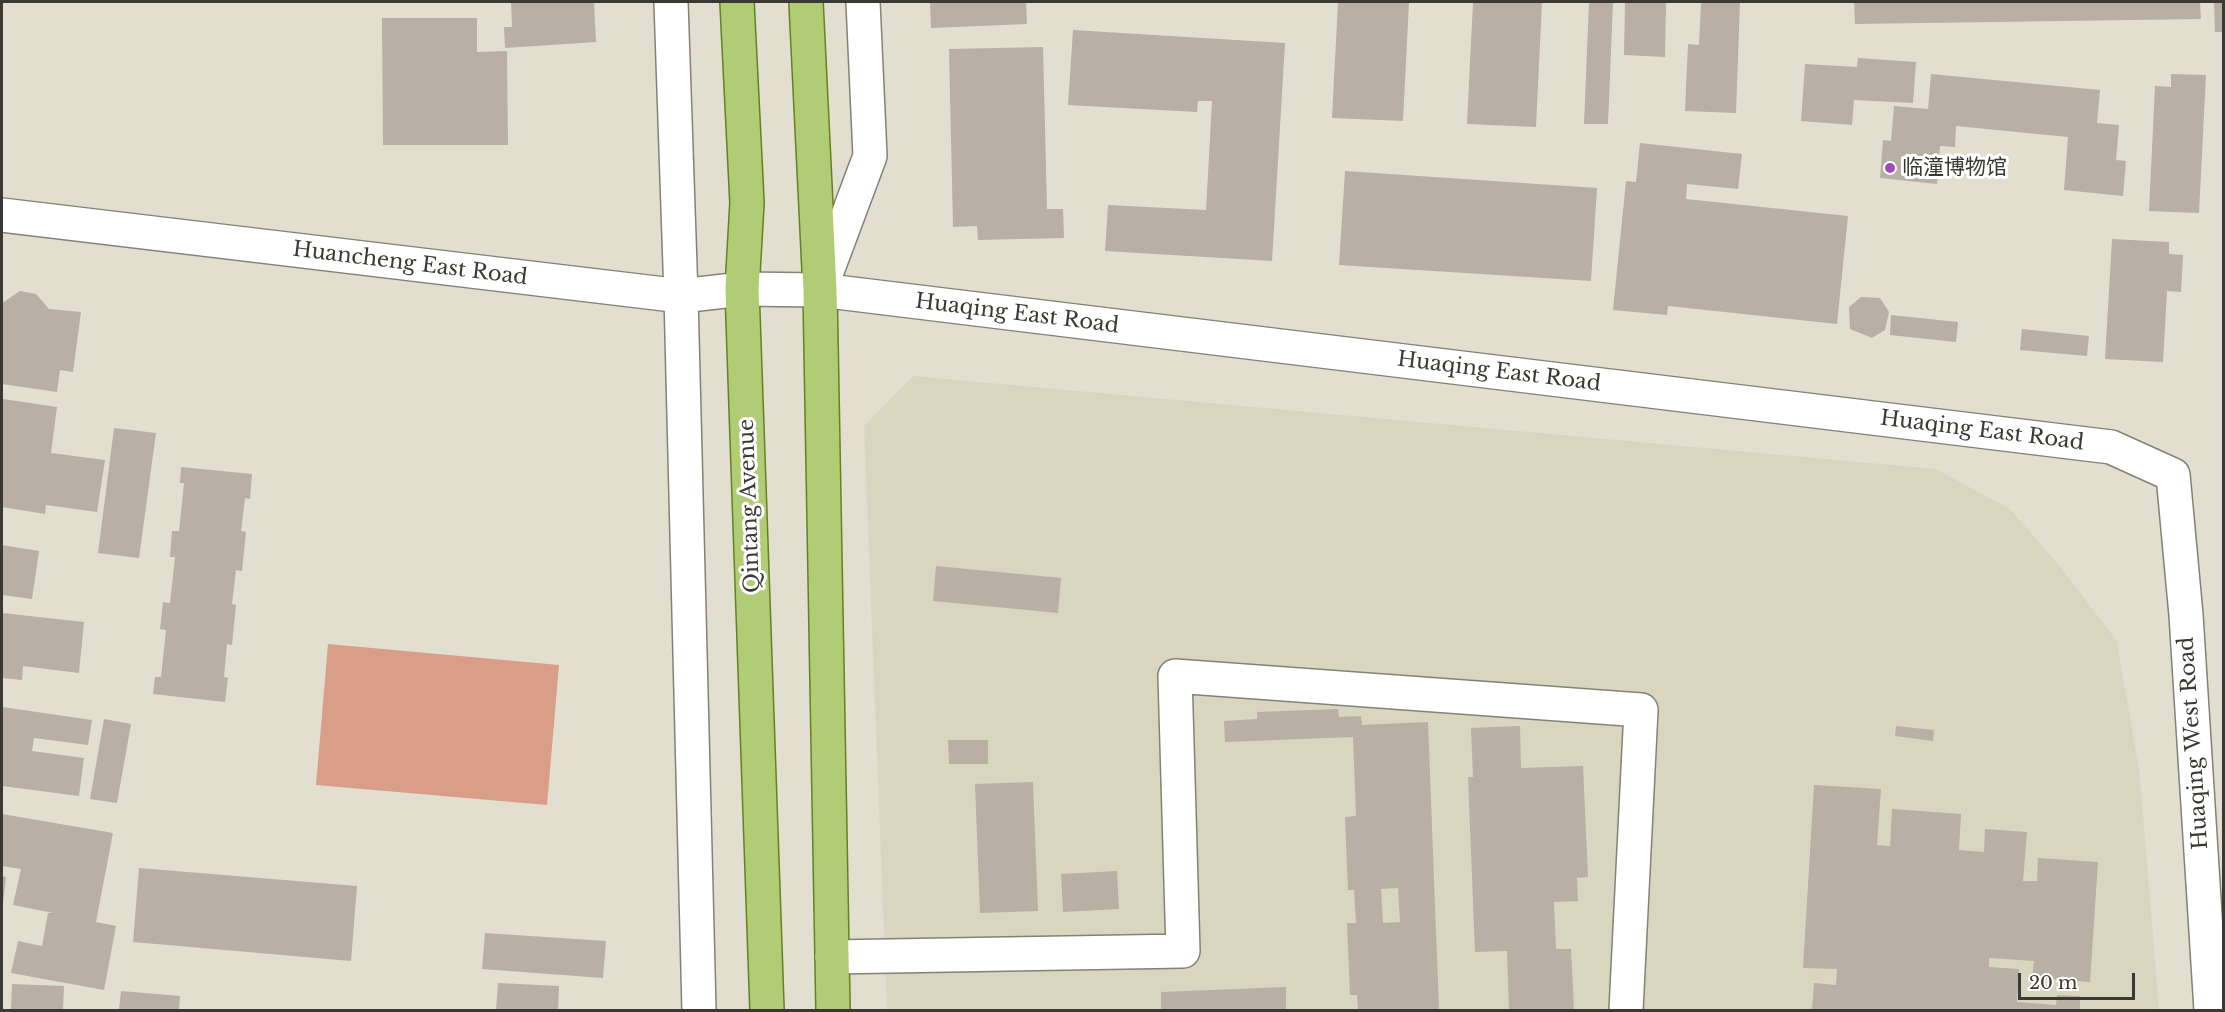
<!DOCTYPE html>
<html>
<head>
<meta charset="utf-8">
<style>
	body { margin:0 }
	#map { position:relative; width:2225px; height:1012px; overflow:hidden; background:#e2dfd1; font-family:"Libre Baskerville",serif }
	canvas { display:block }
	.frame { position:absolute; inset:0; border:3px solid #3a3933; pointer-events:none }
	.scale { position:absolute; left:2018px; top:973px; width:117px; height:27px; box-sizing:border-box; border:3px solid #3a3933; border-top:0; padding-left:8px; font-size:18px; line-height:21px; white-space:nowrap; color:#3a3933; -webkit-text-stroke:4px #fff; paint-order:stroke }
</style>
</head>
<body>
<div id="map">
<canvas width="2225" height="1012"></canvas>
<div class="frame"></div>
<div class="scale">20 m</div>
</div>
<script>
const context = document.querySelector('canvas').getContext('2d');
context.lineJoin = 'round';
function fillPath(path, color) {
  context.fillStyle = color;
  context.fill(path, 'evenodd');
}
function poly(rows) {
  const path = new Path2D();
  for (const r of rows) {
    path.moveTo(r[0], r[1]);
    for (let i = 2; i < r.length; i += 2) path.lineTo(r[i], r[i + 1]);
  }
  return path;
}
function strokePath(path, color, width, dash) {
  context.strokeStyle = color;
  context.lineWidth = width;
  context.lineCap = dash ? 'butt' : 'round';
  context.setLineDash(dash || []);
  context.stroke(path);
}
function label(font, color, halo, rows, align = 'center') {
  context.font = font + ' "Libre Baskerville","Noto Sans SC",serif';
  context.lineWidth = 6;
  context.setLineDash([]);
  context.textBaseline = 'middle';
  context.strokeStyle = halo;
  context.fillStyle = color;
  for (const [text, x, y, turn = 0] of rows) {
    context.save();
    context.translate(x, y);
    context.rotate((+turn || 0) * Math.PI / 180);
    context.textAlign = isNaN(turn) ? turn : align;
    if (halo) context.strokeText(text, 0, 0);
    context.fillText(text, 0, 0);
    context.restore();
  }
}
fillPath(poly([
	[913,376,1936,469,2010,509,2062,569,2117,641,2140,776,2159,1010,887,1010,864,426]
]), '#d9d6c0');
fillPath(poly([
	[328,644,559,665,547,805,316,785]
]), '#d89e87');
fillPath(poly([
	[511,2,594,2,596,42,505,48,504,27,512,27],
	[930,2,1026,2,1027,24,931,28],
	[1338,2,1409,2,1403,121,1332,118],
	[1473,2,1542,2,1536,127,1467,124],
	[1589,2,1613,2,1608,124,1584,124],
	[1625,2,1666,2,1665,57,1624,55],
	[1701,2,1740,2,1736,113,1685,111,1688,44,1699,45],
	[1854,2,2200,2,2201,19,1855,24],
	[2214,2,2224,2,2224,32,2215,32],
	[382,18,477,18,477,52,507,51,508,145,383,145],
	[1073,30,1285,43,1272,261,1105,251,1108,205,1206,210,1212,101,1198,101,1197,112,1068,105],
	[1043,47,1047,209,1063,209,1064,238,978,240,977,226,953,227,949,49],
	[1858,58,1916,62,1913,103,1854,100,1852,125,1801,121,1805,64,1857,67],
	[1931,74,2100,90,2097,123,2119,125,2116,160,2126,161,2123,196,2064,190,2068,137,1956,126,1955,147,1940,146,1937,184,1880,178,1883,140,1891,141,1894,106,1928,109],
	[2171,74,2206,75,2199,213,2149,211,2155,86,2171,87],
	[1640,143,1742,154,1738,189,1687,184,1686,199,1848,216,1837,324,1668,306,1667,315,1613,310,1626,181,1636,182],
	[1345,171,1597,188,1591,281,1339,265],
	[2112,239,2169,242,2169,254,2183,255,2181,292,2167,291,2163,362,2105,359],
	[20,291,36,294,49,309,81,312,73,372,60,370,57,392,2,384,2,303],
	[1861,297,1880,298,1889,312,1885,330,1872,338,1850,329,1849,307],
	[1891,315,1958,322,1956,342,1890,335],
	[2022,329,2089,336,2087,356,2020,350],
	[3,399,57,407,51,453,105,460,97,512,46,505,45,514,2,507],
	[114,428,156,433,139,558,98,553],
	[181,467,252,474,250,499,245,498,241,531,246,532,242,571,236,570,232,604,236,605,232,645,227,644,224,677,228,678,225,702,153,694,155,677,161,677,166,630,160,629,163,602,170,603,175,557,170,557,172,531,179,531,184,483,180,483],
	[2,545,39,551,32,599,2,595],
	[936,566,1061,578,1058,613,933,601],
	[2,613,84,622,79,673,23,666,22,680,2,678],
	[2,707,92,720,88,745,34,738,32,751,84,758,79,796,2,786],
	[1338,709,1339,717,1361,716,1362,725,1428,722,1439,1010,1358,1010,1357,995,1350,995,1347,923,1356,923,1354,890,1348,890,1345,817,1356,816,1353,737,1225,742,1224,721,1257,719,1257,712],
	[1398,888,1400,922,1383,923,1381,889],
	[104,719,131,724,117,803,90,799],
	[1520,726,1521,768,1583,766,1588,877,1577,878,1578,901,1554,902,1556,949,1571,949,1574,1010,1509,1010,1507,951,1475,952,1468,777,1473,777,1471,728],
	[1896,726,1934,730,1933,741,1895,736],
	[948,740,988,740,988,764,949,764],
	[1033,782,1038,911,980,913,975,784],
	[1814,785,1881,789,1877,845,1890,846,1892,809,1961,814,1959,850,1984,852,1985,829,2027,832,2023,881,2037,881,2038,858,2098,862,2090,982,2032,978,2034,961,1989,958,1989,967,2019,969,2017,1002,2056,1005,2057,995,2080,996,2080,1010,1812,1010,1814,983,1836,985,1837,969,1803,968],
	[2,814,113,833,96,922,116,926,104,990,11,973,18,941,42,946,48,913,53,913,13,905,21,869,2,866],
	[139,868,357,886,351,961,133,942],
	[1117,871,1119,909,1063,912,1061,874],
	[2,876,6,877,3,904,2,904],
	[485,933,606,941,603,978,482,969],
	[498,983,559,986,558,1010,496,1010],
	[12,984,64,986,63,1010,11,1010],
	[1286,987,1286,1010,1161,1010,1161,992],
	[121,991,180,996,179,1010,119,1010]
]), '#b9afa4');
const street = poly([
	[671,2,681,296,699,1010],
	[820,290,870,156,863,2],
	[832,957,1183,951,1175,676,1641,710,1626,1010]
]);
const secondary = poly([
	[2,215,681,296,742,289,820,290,2111,447,2173,475,2186,615,2211,1010]
]);
const primary = poly([
	[737,2,747,203,742,289,767,1010],
	[806,2,820,290,833,1010]
]);
strokePath(street, '#848275', 36);
strokePath(secondary, '#848275', 36);
strokePath(primary, '#648221', 36);
strokePath(street, '#fff', 33);
strokePath(secondary, '#fff', 33);
strokePath(primary, '#b0cc74', 33);
for (const [x, y, r, color] of [
	[1890,168,6,"#a14cb9"]
]) {
  const dot = new Path2D();
  dot.arc(x, y, r, 0, 2 * Math.PI);
  context.fillStyle = color;
  context.fill(dot);
  strokePath(dot, '#fff', 2);
}
label('21px', '#3a3933', '#fff', [
	["临潼博物馆",1902,168]
], 'left');
label('21px', '#3a3933', '#fff', [
	["Huancheng East Road",410,264,7],
	["Huaqing East Road",1017,314,7],
	["Huaqing East Road",1499,372,7],
	["Huaqing East Road",1982,431,7],
	["Qintang Avenue",750,506,-92],
	["Huaqing West Road",2194,743,-94]
]);
</script>
</body>
</html>
